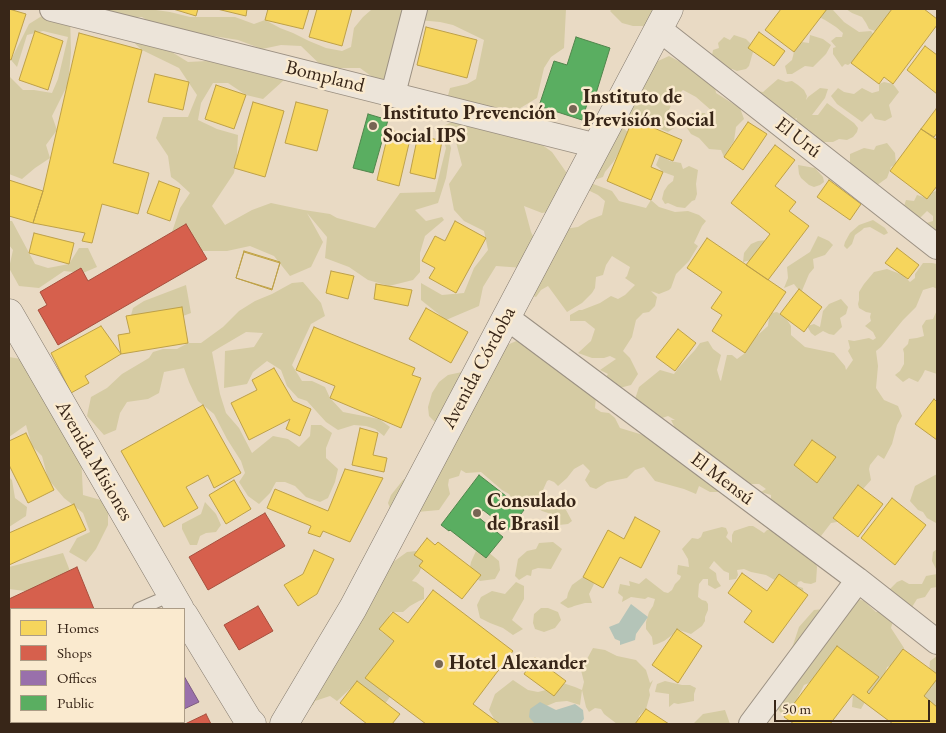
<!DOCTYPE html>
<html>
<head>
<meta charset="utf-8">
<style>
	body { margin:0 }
	#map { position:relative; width:946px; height:733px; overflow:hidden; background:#e9dac4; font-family:"EB Garamond",serif }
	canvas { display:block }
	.frame { position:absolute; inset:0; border:10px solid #382618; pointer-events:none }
	.legend { position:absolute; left:10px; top:608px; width:175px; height:115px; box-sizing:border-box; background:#faeacf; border:1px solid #ac9c86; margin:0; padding:6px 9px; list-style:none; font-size:15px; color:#382618 }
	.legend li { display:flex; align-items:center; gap:10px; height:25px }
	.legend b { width:25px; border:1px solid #ac9c86 }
	.scale { position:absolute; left:774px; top:700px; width:156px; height:22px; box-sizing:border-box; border:2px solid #382618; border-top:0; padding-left:6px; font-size:15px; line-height:18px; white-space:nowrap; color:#382618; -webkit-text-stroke:4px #faeacf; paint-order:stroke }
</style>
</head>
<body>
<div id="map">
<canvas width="946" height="733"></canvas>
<div class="frame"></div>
<ul class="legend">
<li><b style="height:14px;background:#f6d55c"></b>Homes</li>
<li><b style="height:14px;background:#d6604d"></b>Shops</li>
<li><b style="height:14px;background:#9970ab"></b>Offices</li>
<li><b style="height:14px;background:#5aae61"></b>Public</li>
</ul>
<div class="scale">50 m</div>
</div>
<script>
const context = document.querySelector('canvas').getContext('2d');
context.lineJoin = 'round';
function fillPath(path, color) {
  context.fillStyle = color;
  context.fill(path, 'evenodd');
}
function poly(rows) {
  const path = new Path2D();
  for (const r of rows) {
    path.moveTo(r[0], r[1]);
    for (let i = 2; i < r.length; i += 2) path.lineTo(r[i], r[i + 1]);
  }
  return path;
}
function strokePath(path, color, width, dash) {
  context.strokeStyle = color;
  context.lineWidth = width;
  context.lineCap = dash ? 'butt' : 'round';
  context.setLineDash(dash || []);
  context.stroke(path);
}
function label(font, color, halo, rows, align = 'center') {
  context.font = font + ' "EB Garamond",serif';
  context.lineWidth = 5;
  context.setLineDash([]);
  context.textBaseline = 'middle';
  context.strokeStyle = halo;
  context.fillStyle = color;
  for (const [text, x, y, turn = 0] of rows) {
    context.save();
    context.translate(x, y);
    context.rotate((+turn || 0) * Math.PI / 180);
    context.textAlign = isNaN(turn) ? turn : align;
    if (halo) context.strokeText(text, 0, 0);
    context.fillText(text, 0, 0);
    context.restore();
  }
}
fillPath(poly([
	[53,9,70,13,71,53,68,84,52,116,57,130,46,145,50,158,35,168,22,179,9,174,9,76,23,90,34,90,52,93,58,79,68,37,43,31,27,35,17,67,11,60,29,24],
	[84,9,149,9,170,12,190,17,235,17,254,24,265,20,280,28,293,33,309,41,326,48,342,51,351,47,354,28,363,17,371,10,377,9,398,9,407,13,406,9,566,9,564,48,551,57,544,68,537,98,517,110,505,107,486,109,446,103,450,88,467,84,476,79,484,40,453,25,440,22,418,20,382,84,360,68,340,68,330,74,301,46,281,45,262,49,238,40,189,32,162,30,142,17,130,17,162,46,188,62,207,61,228,53,284,80,263,99,246,95,228,83,213,83,201,103,198,120,217,129,238,135,237,156,234,173,212,206,225,225,252,210,271,203,304,210,330,214,337,218,375,228,400,193,435,192,446,148,439,128,454,121,527,134,552,152,571,179,564,209,542,213,524,206,531,232,541,252,524,268,496,266,483,287,479,306,446,320,421,300,421,283,442,295,464,293,474,268,488,250,484,231,464,221,454,210,449,184,462,165,456,142,446,132,451,148,446,178,438,203,415,210,426,221,442,217,444,220,425,236,420,253,420,272,413,280,389,286,368,280,349,267,325,258,327,237,307,213,323,242,311,267,290,276,274,256,250,246,227,251,202,251,186,248,172,232,180,208,190,193,178,182,171,177,168,156,156,138,163,117,188,117,197,95,179,68,142,50,128,37],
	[612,9,667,9,652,26,633,26,622,23,610,11],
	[814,9,830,9,833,10,844,22,859,32,871,31,874,35,860,50,856,59,848,65,845,64,842,67,833,54,833,48,836,47,831,41,836,37,842,37,843,33,836,27,825,20,811,13],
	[846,9,901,9,902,12,895,22,883,20,875,31,869,29,866,23,862,17,852,13],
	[734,35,746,39,750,43,753,52,749,66,746,69,737,71,732,69,721,71,711,61,713,50,719,48,718,43,724,37,730,40],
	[810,35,823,39,831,45,826,54,813,67,805,66,792,74,787,74,785,66,792,60,794,52,793,46,802,42,809,43],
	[669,56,714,80,716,93,740,108,744,119,736,127,734,141,724,157,721,150,709,149,699,138,691,134,685,125,692,113,705,113,709,123,713,117,712,111,696,97,683,90,675,97,668,112,674,128,668,132,640,121,627,119,621,122,646,73,658,61],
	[778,79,786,82,792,81,798,85,804,90,807,96,806,100,808,97,820,88,828,89,825,98,812,115,818,115,827,103,854,123,858,128,857,132,853,137,847,140,839,139,833,142,822,142,814,137,808,129,800,129,796,121,797,118,790,121,787,112,780,113,756,91,763,92],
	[884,82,893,84,899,92,889,105,892,117,885,121,875,119,871,113,862,122,837,104,831,96,838,88,844,92,854,94,862,88,872,93,879,91,879,84],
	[617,123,629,133,625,138,619,152,614,161,605,172,603,177,588,182,612,191,619,201,646,208,651,200,659,207,675,212,688,211,699,215,706,221,702,226,694,243,698,246,689,261,676,274,671,288,669,290,659,294,651,291,657,297,655,306,649,312,643,313,636,320,632,337,623,351,630,358,638,374,631,385,612,390,603,381,608,374,600,370,616,359,610,356,604,358,592,358,578,353,591,341,595,329,585,321,570,321,570,315,579,310,582,310,600,303,611,296,618,299,625,295,635,285,625,278,627,276,630,267,612,256,606,265,603,275,596,277,595,288,592,293,582,303,567,312,548,286,541,290,536,297,527,294,521,288,526,270,538,256,546,255,554,244,558,230,578,227,589,220,602,215,605,201,598,195,586,189,579,181,585,178,586,166,590,160,598,155,605,146,605,139],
	[887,143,895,153,896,164,891,167,887,178,873,188,850,164,850,154,864,148,874,150,876,146],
	[660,155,670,161,681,163,683,169,689,166,698,170,696,184,697,194,695,200,692,201,685,208,677,207,668,203,665,204,662,199,664,191,668,185,673,181,674,176,663,172,656,165],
	[798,165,815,168,823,177,824,182,820,185,814,187,809,185,801,178,799,174],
	[936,191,937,192,937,253,920,225,933,221,933,216,927,211,919,219,903,209,906,200,914,201,917,195,927,198,930,193],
	[873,220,885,228,888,233,884,235,870,227,864,228,862,230,855,235,852,244,847,249,844,246,845,242,850,233,859,225],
	[9,221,12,221,35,264,48,268,69,264,79,248,88,248,97,267,83,273,64,271,39,288,19,286,9,268,13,250,9,245],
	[818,236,829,241,833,245,825,255,813,259,814,268,809,274,801,293,794,284,784,288,788,278,787,267,810,252],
	[767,240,755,259,743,262,744,253,751,244,758,241],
	[923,263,932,263,937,264,937,289,933,287,923,290,916,307,903,320,881,347,876,351,878,366,876,388,884,400,898,406,902,416,897,425,892,444,884,459,878,455,870,465,869,469,871,480,863,489,854,491,845,502,846,509,843,516,837,522,831,523,821,536,812,535,812,529,807,525,798,526,771,502,771,495,761,492,766,489,759,484,739,484,729,489,720,492,710,492,699,486,696,494,684,489,655,481,644,467,635,470,627,478,607,482,596,489,590,487,585,480,590,471,583,464,574,469,567,478,558,486,554,482,549,480,547,481,543,490,550,499,566,510,572,521,568,524,559,525,551,514,542,511,528,502,521,498,513,500,509,494,502,490,481,472,466,473,461,470,459,476,449,479,448,485,450,494,439,510,417,512,397,512,390,508,388,503,391,495,403,480,415,473,440,427,429,416,428,407,432,393,439,382,448,375,462,372,470,376,507,345,521,339,596,397,595,408,601,412,609,413,615,418,620,428,643,435,649,439,678,434,671,420,675,420,668,416,653,421,633,405,639,387,660,370,674,374,679,367,695,350,700,343,708,341,713,349,721,355,717,370,720,380,721,381,727,355,732,355,737,359,745,353,751,341,768,326,769,317,772,313,777,312,786,318,791,326,791,335,805,347,834,353,845,366,846,370,853,360,848,351,850,348,848,340,854,341,869,338,873,340,876,338,873,332,865,326,871,321,870,317,871,313,866,312,859,308,858,304,859,300,859,292,864,284,874,272,887,269,903,275,910,282,915,278,915,274],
	[303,282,321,303,325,316,311,324,292,365,302,381,312,381,325,387,330,398,343,412,379,419,390,427,384,436,375,429,366,426,354,425,338,430,326,422,307,401,298,398,287,386,281,370,267,361,253,372,247,384,224,388,225,351,254,347,263,333,246,332,212,352,220,394,226,413,239,428,252,453,273,436,288,439,299,447,310,436,311,425,321,425,332,433,326,448,326,458,338,469,335,482,328,498,320,502,306,497,295,486,285,482,276,482,270,493,259,504,248,496,239,482,245,473,241,461,227,439,214,414,198,401,189,382,184,368,164,372,159,393,148,399,127,402,120,413,116,430,104,435,87,416,91,397,107,388,122,374,149,358,153,352,163,349,177,349,188,343,201,343,223,327,239,311,255,301,272,294,292,283],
	[186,285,191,313,175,319,128,326,133,308,144,301],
	[841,299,848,307,846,314,840,318,842,327,834,335,829,334,823,331,815,336,811,333,807,326,814,324,820,327,823,311,829,304],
	[937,310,937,374,925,370,922,376,918,382,909,378,903,382,895,375,900,371,904,364,904,353,903,349,908,344,909,339,917,338,924,336,922,326,926,320,933,319],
	[9,357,21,359,81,454,83,495,108,502,108,525,96,549,86,562,69,552,77,538,90,532,83,513,64,498,48,479,42,456,32,446,26,425,9,437],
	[937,474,937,523,936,523,927,518,923,512,918,510,910,501,915,486],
	[9,477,12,480,15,498,27,507,26,516,9,527],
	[205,502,216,514,221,525,216,532,206,533,200,536,197,545,190,545,182,529,182,524,201,514],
	[749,526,753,526,764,533,767,530,776,530,814,559,817,567,816,582,811,584,804,583,801,581,798,582,797,586,803,588,804,597,766,575,751,572,744,569,737,570,738,575,736,579,729,580,729,573,724,571,714,561,709,568,716,573,717,580,721,586,715,589,708,585,708,579,703,579,699,584,698,597,702,600,706,601,708,604,708,610,705,617,705,621,702,626,691,634,679,630,664,641,657,644,653,645,652,637,646,629,646,622,649,612,653,606,655,599,648,597,645,599,631,597,622,602,623,597,618,593,620,584,630,586,629,581,639,584,646,578,664,592,668,593,672,590,675,584,680,579,681,576,677,574,678,565,689,567,688,559,682,549,692,538,698,539,701,537,703,532,722,527,726,528,728,533,726,537,732,543,732,535,734,531],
	[553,542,562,549,551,569,538,568,532,570,531,576,527,575,519,580,515,576,518,559,527,551,536,549,539,543],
	[937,549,937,587,931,588,925,597,917,599,912,607,905,613,886,593,897,582,902,580,909,584,922,584,926,576,937,574,936,569,932,561,933,552],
	[417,551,425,559,419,573,412,581,416,582,424,588,424,599,419,601,410,606,403,612,391,612,385,625,380,631,395,641,381,681,390,697,384,705,357,687,350,689,337,701,330,696,315,701,313,705,306,708,389,565,407,552],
	[476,551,479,552,487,551,499,561,500,570,495,579,480,581,469,572,471,562],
	[63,553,70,571,47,590,25,591,9,589,9,567],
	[583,577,592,577,594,584,589,594,592,603,585,603,574,606,572,607,568,608,560,603,567,598,568,593,572,585],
	[516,582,524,586,524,599,512,620,523,629,513,635,503,628,490,623,480,618,477,605,481,597,492,591,505,594],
	[846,595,864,601,876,612,883,611,893,621,891,628,904,648,901,655,896,664,887,667,882,685,869,695,861,709,852,707,853,694,857,697,878,676,872,672,832,658,809,683,804,685,791,711,784,717,775,705,789,653,793,645,799,627,814,610,824,609],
	[541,608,548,608,558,612,561,620,555,628,544,632,535,629,533,623,534,614],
	[593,648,605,650,617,656,636,660,646,670,650,683,653,680,649,690,650,695,646,709,639,716,638,722,634,724,617,724,604,714,601,709,595,708,589,712,586,707,582,690,584,682,581,670],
	[937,656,937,708,932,712,924,696,928,686,930,661],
	[513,680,528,690,538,692,558,687,563,683,575,687,582,690,580,705,567,701,556,702,544,707,536,724,497,724,489,710,495,694],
	[665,681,682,685,690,685,696,688,694,694,694,701,678,704,674,703,669,707,669,694,655,692,657,684],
	[725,710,730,724,693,724,703,714]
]), '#d5cba3');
fillPath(poly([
	[631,604,648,617,636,634,635,640,620,645,620,641,615,639,609,627,619,623],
	[540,702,556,710,575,704,583,710,584,719,580,724,535,724,529,717,530,709]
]), '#b4c4b8');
const homes = poly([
	[9,9,26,14,11,60,9,59,9,9],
	[173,9,198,9,196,16,173,9],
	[217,9,247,9,246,16,217,9],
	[268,9,309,9,303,29,265,20,268,9],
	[317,9,352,9,342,46,309,37,317,9],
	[781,9,827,9,794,52,765,30,781,9],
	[892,9,924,9,937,19,937,25,893,84,884,77,879,84,851,63,892,9],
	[426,27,477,40,467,78,417,65,426,27],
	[35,31,63,41,48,90,19,80,35,31],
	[759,32,785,51,774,66,748,48,759,32],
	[79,33,142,50,113,163,149,173,138,214,102,204,92,243,82,241,85,233,33,223,43,191,79,33],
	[925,46,937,55,937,94,907,70,925,46],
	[155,74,189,82,183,110,148,102,155,74],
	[216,85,246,95,234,129,205,119,216,85],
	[253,102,284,111,265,177,234,168,253,102],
	[296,102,328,110,317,151,285,143,296,102],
	[936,109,937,110,937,133,934,137,921,129,936,109],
	[633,119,682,140,673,161,656,154,651,167,663,172,651,200,607,181,633,119],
	[748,122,767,134,743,170,724,157,748,122],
	[921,129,937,140,937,186,927,199,890,171,921,129],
	[389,130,411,135,399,186,377,180,389,130],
	[418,135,442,141,435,179,410,173,418,135],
	[775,145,795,160,775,186,796,202,789,211,809,226,768,280,746,265,770,234,731,203,775,145],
	[9,180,43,191,33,223,9,216,9,180],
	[829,180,861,204,850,220,817,197,829,180],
	[159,181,180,189,170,221,147,213,159,181],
	[455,221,486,238,456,293,429,278,435,268,422,261,435,236,445,241,455,221],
	[34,233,74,243,69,264,29,253,34,233],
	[707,238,786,292,745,353,712,331,722,315,711,308,722,292,687,268,707,238],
	[897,248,919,265,908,279,885,263,897,248],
	[244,251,280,262,272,290,236,278,244,251],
	[244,252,280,263,272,289,236,278,244,252],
	[331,271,354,276,348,299,326,293,331,271],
	[376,284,412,290,408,306,374,299,376,284],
	[799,289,822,307,804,332,780,314,799,289],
	[182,307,188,343,121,354,118,335,130,333,126,316,182,307],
	[426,308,468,332,451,363,409,339,426,308],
	[101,326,121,354,85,376,89,383,71,393,51,353,101,326],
	[314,327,415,368,412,375,421,378,401,428,330,398,335,386,296,370,314,327],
	[678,329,696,343,675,371,656,357,678,329],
	[274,368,293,401,311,409,300,436,286,429,290,419,249,440,231,403,257,390,252,380,274,368],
	[934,399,937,402,937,440,915,424,934,399],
	[203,405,241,473,214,488,208,475,186,487,198,508,164,527,121,451,203,405],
	[360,428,378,433,373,455,387,458,384,472,352,465,360,428],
	[26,433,54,490,28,503,9,465,9,441,26,433],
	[812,440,836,457,817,483,794,465,812,440],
	[345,469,383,478,350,542,323,531,320,537,308,533,311,526,267,508,275,489,328,511,345,469],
	[234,480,251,509,226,524,209,495,234,480],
	[858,485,883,504,858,537,833,518,858,485],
	[892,498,926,525,895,565,861,538,892,498],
	[74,504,86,530,9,565,9,533,74,504],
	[635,517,660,531,641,568,620,557,603,588,583,577,608,530,624,539,635,517],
	[427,538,435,545,438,542,481,575,462,599,419,566,423,561,414,555,427,538],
	[314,550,334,559,317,594,298,606,284,585,303,574,314,550],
	[742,573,767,591,779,574,808,595,773,643,744,622,752,611,728,593,742,573],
	[433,590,513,651,473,704,500,724,426,724,365,678,394,641,379,629,393,612,408,623,433,590],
	[677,629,702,646,678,683,652,665,677,629],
	[837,646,879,677,867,692,869,694,903,649,937,674,937,679,924,696,937,707,937,724,893,724,853,694,830,724,794,724,784,717,837,646],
	[535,658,566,681,554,696,524,674,535,658],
	[357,681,400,714,392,724,367,724,340,703,357,681],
	[646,709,669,724,635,724,646,709]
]);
fillPath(homes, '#f6d55c');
strokePath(homes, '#bda048', 1);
const shops = poly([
	[186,224,207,259,58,345,38,310,47,305,40,292,81,268,88,281,186,224],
	[265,513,285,546,208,590,189,557,265,513],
	[77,567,94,609,11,609,11,649,9,650,9,599,77,567],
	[258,606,273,631,239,650,224,625,258,606],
	[206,714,211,724,185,724,206,714]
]);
fillPath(shops, '#d6604d');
strokePath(shops, '#a74f3d', 1);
const offices = poly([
	[184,676,199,702,184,709,184,676],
	[11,712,11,722,157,722,151,724,9,724,9,713,11,712]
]);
fillPath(offices, '#9970ab');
strokePath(offices, '#7c5a7f', 1);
const public = poly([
	[576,37,610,48,594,100,589,98,582,120,539,106,554,61,567,65,576,37],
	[368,114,388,120,373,173,353,168,368,114],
	[479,475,524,510,509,530,483,510,478,517,503,537,486,558,450,530,449,531,441,525,479,475]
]);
fillPath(public, '#5aae61');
strokePath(public, '#50854b', 1);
const service = poly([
	[139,609,171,595],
	[9,669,11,668]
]);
const minor = poly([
	[52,9,597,146],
	[659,29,937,247],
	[393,94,415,9],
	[506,317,858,580,937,642],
	[751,724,858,580]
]);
const secondary = poly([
	[9,313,180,609],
	[184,615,248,720,252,724],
	[284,724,353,608,669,9]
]);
strokePath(service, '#9b9082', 14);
strokePath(minor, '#9b9082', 26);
strokePath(secondary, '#82786b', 29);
strokePath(service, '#ece4d9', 12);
strokePath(minor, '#ece4d9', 24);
strokePath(secondary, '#ece4d9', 28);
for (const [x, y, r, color] of [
	[573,109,5,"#766554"],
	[373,126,5,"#766554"],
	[477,513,5,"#766554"],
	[439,664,5,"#766554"]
]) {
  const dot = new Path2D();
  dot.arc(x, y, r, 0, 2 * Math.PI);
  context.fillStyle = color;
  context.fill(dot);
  strokePath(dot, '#faeacf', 2);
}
label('20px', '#382618', '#faeacf', [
	["Bompland",325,77,14],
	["El Urú",798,138,38],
	["Avenida Córdoba",479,368,-62],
	["Avenida Misiones",94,461,60],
	["El Mensú",722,479,37]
]);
label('bold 20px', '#382618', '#faeacf', [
	["Instituto de",583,98],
	["Previsión Social",583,121],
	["Instituto Prevención",383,114],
	["Social IPS",383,137],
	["Consulado",487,502],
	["de Brasil",487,525],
	["Hotel Alexander",449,664]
], 'left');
</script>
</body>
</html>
